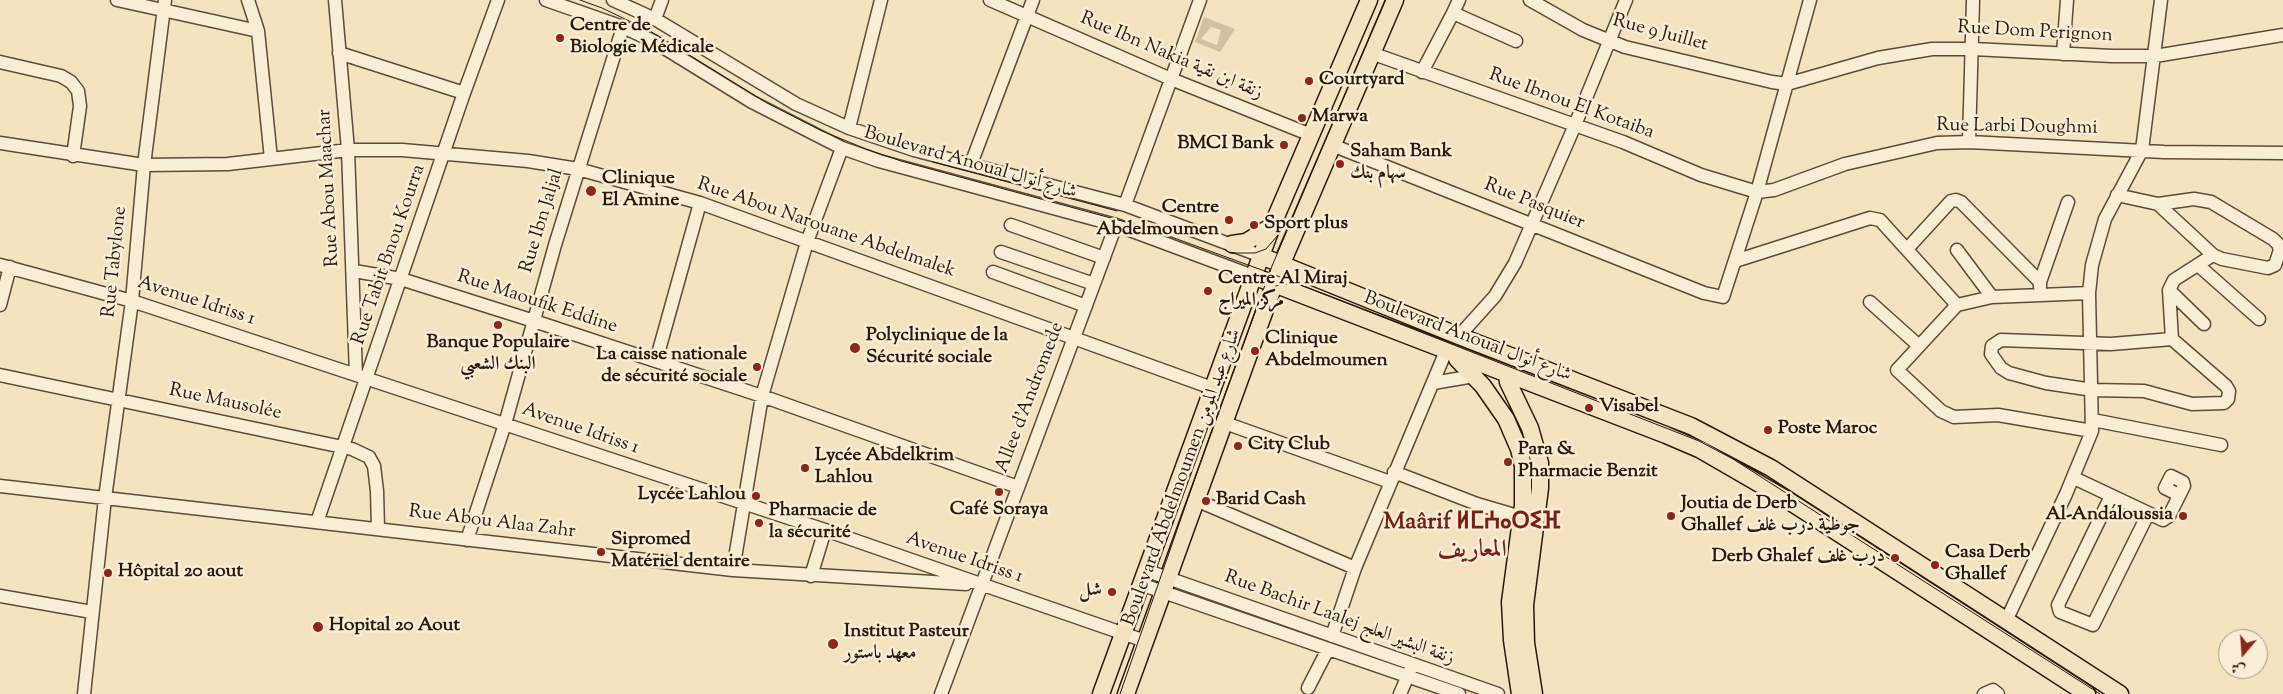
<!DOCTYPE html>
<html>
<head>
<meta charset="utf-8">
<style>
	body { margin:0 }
	#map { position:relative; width:2283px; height:694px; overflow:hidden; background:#f4e3bf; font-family:"Sorts Mill Goudy",Amiri,serif }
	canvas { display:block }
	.north { position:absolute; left:2218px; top:629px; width:50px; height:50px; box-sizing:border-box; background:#f8edd5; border:1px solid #a59985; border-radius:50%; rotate:198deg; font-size:14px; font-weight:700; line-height:20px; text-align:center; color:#291a0c }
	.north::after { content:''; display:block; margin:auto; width:18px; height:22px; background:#8f2418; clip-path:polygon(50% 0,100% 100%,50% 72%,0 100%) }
</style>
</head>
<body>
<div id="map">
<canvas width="2283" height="694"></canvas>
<div class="north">ش</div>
</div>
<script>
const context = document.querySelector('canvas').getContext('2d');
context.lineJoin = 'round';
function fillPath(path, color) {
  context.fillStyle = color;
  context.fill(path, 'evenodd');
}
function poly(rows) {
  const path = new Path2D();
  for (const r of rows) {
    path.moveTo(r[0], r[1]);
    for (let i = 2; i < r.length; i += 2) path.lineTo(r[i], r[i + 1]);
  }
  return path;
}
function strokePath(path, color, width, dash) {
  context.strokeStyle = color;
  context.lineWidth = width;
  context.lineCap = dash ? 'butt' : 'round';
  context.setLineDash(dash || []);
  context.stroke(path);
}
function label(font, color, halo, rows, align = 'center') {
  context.font = font + ' "Sorts Mill Goudy",Amiri,"Noto Sans Tifinagh",serif';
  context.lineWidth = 5;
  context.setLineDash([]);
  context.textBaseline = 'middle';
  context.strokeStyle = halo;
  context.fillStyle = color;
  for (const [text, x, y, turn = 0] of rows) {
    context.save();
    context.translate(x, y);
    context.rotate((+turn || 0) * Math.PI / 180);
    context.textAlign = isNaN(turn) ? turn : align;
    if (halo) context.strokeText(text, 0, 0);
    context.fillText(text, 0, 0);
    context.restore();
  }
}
fillPath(poly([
	[1204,17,1235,29,1220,52,1195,42],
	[1211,27,1221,30,1217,45,1201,39]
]), '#d1c1a1');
const minor = poly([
	[117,0,258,31],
	[248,0,258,31,271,159],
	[335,0,348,150,356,375],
	[546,0,623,27,653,41,752,102,842,148,879,161,1116,225,1253,276],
	[613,0,655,19,796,104,849,128,914,150,1125,205,1261,256],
	[990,0,1171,79,1311,135],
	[1530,0,1583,30,1625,47,1772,82,1787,84,1878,58,1932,49,1973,49,2112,56,2155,56,2283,35],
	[1453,13,1459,0],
	[655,19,662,0],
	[339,53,464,93],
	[1371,53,1623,142,1701,175,1757,192,1774,190,1845,164,1937,143,1969,142,2164,152,2283,153],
	[2063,54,2067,0],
	[0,62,61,76,71,82,78,91,80,106,73,156],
	[1422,72,1453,13,1516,41],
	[849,128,881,0],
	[1969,142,1973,0],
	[0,143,144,165,228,164,348,150,402,150,528,161,578,169,700,203,1212,388],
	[1332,145,1704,293,1723,297,1757,192,1810,0],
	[971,164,1033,0],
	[2117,195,2158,204,2213,255],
	[2158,204,2194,199,2211,202,2273,239,2278,244,2280,250,2275,265,2268,268,2222,259,2213,255,2174,280,2169,290,2172,339],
	[1125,205,1200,0],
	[1011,225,1104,258],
	[1907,249,1951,201,1956,200,1961,202,2040,282],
	[1957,250,1992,297],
	[1001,252,1094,284],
	[1735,261,1870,218,1880,220,1957,305],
	[0,265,132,301,356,375,825,530,1145,641],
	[2198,265,2259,319],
	[354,271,401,279,534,321,762,396,1018,487],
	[993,272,1086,306],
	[2040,287,2040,282,2068,202],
	[2169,290,2204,324],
	[2089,293,1992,297,1957,305,1897,370,1941,411,1954,417,1998,415,2092,431],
	[1870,302,1918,345],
	[0,305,10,267],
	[1459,336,1495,296,1515,263,1575,125,1626,0],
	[2172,339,2226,386,2229,391,2228,399,2224,403,2192,404,2144,391,2093,390,2046,383,2009,373,2001,368,1991,354,1992,346,2001,340,2111,344,2172,339],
	[656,361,700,203],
	[0,375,352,449,369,457,374,466,377,491,378,529],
	[1433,383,1474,376],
	[2093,420,2221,445],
	[1225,423,1390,482],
	[1394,472,1477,504,1528,519],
	[2074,478,2163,520,2169,516,2184,486,2183,482,2171,476,2165,488,2179,495],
	[0,486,733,570,966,584],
	[2111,496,2058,605,2060,612,2093,625,2148,514],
	[1196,500,1355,568],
	[317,522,464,93,498,0],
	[467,540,505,424,555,245,623,27],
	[733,570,762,396,807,242,842,148],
	[1145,570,1498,694],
	[811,576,825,530],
	[1140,584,1459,694],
	[0,596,92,612],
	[2006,621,2066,494,2092,431,2089,293,2092,265,2105,219,2142,150,2161,0],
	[1332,636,1355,568,1446,351],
	[1308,688,1328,649],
	[84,694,105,498,132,301,144,165,165,0],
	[941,694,1116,225],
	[1400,694,1410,671],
	[1984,694,1993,690,1998,694]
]);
const major = poly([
	[1232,244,1246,242,1272,226],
	[1261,256,1459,336,1691,426,1771,468,2120,694],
	[1253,276,1666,435,1701,450,1789,501,2087,694],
	[1457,359,1483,386,1506,419,1519,449,1523,466,1523,505,1510,602,1512,640,1520,694],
	[1507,375,1508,382,1530,428,1540,463,1540,488,1525,605,1526,643,1534,694],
	[1101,694,1272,226,1369,0],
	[1126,694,1282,263,1395,0]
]);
strokePath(minor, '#5c4c39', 15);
strokePath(major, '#291a0c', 19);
strokePath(minor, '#f8edd5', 12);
strokePath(major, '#f4e3bf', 16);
strokePath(poly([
	[580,0,602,8,650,31,767,103,822,131,866,149,901,161,1144,227,1270,273,1699,441,1733,459,2100,694],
	[933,162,1117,211],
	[1230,253,1255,253,1266,249,1284,228],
	[1262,294,1278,285,1294,283],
	[1120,694,1210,435,1272,266,1385,0]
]), '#291a0c', 1);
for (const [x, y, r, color] of [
	[560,38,5,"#8f2418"],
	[1309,81,5,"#8f2418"],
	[1302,118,5,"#8f2418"],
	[1284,145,5,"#8f2418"],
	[1340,164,5,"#8f2418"],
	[591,191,6,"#8f2418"],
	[1229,220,5,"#8f2418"],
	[1254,225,5,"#8f2418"],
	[1208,291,5,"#8f2418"],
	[498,325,5,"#8f2418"],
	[855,348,6,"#8f2418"],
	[1255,351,5,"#8f2418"],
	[757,367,5,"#8f2418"],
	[1589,408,5,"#8f2418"],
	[1768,430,5,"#8f2418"],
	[1238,446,5,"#8f2418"],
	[1508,462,5,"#8f2418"],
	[805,468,5,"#8f2418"],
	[999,492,5,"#8f2418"],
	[756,496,5,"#8f2418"],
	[1206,501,5,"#8f2418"],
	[1671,516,5,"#8f2418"],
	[2183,516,5,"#8f2418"],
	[759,523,5,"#8f2418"],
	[601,552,5,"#8f2418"],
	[1895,558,5,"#8f2418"],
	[1935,565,5,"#8f2418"],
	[108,573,5,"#8f2418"],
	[1112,592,5,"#8f2418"],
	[318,627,6,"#8f2418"],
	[833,644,6,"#8f2418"]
]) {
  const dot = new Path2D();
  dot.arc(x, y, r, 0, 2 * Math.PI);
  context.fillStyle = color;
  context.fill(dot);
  strokePath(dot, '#f8edd5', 2);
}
label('bold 19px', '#291a0c', '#f8edd5', [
	["Centre de",570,27],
	["Biologie Médicale",570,49],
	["Courtyard",1319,81],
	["Marwa",1312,118],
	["BMCI Bank",1274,145,"right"],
	["Saham Bank",1350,153],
	["سهام بنك",1350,175],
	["Clinique",602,180],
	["El Amine",602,202],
	["Centre",1219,209,"right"],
	["Abdelmoumen",1219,231,"right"],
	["Sport plus",1264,225],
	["Centre Al Miraj",1218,280],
	["مركز الميراج",1218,302],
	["Polyclinique de la",866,337],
	["Sécurité sociale",866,359],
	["Clinique",1265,340],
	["Abdelmoumen",1265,362],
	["Banque Populaire",498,344,"center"],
	["البنك الشعبي",498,366,"center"],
	["La caisse nationale",747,356,"right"],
	["de sécurité sociale",747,378,"right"],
	["Visabel",1599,408],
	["Poste Maroc",1778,430],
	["City Club",1248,446],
	["Para &",1518,451],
	["Pharmacie Benzit",1518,473],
	["Lycée Abdelkrim",815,457],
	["Lahlou",815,479],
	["Lycée Lahlou",746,496,"right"],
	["Barid Cash",1216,501],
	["Joutia de Derb",1681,505],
	["Ghallef جوطية درب غلف",1681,527],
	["Café Soraya",999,511,"center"],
	["Pharmacie de",769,512],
	["la sécurité",769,534],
	["Al-Andaloussia",2173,516,"right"],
	["Sipromed",611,541],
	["Matériel dentaire",611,563],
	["Casa Derb",1945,554],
	["Ghallef",1945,576],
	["Derb Ghalef درب غلف",1885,558,"right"],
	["Hôpital 20 aout",118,573],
	["شل",1102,592,"right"],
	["Hopital 20 Aout",329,627],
	["Institut Pasteur",844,633],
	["معهد باستور",844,655]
], 'left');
label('19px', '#291a0c', '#f8edd5', [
	["Rue Dom Perignon",2035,33,3],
	["Rue 9 Juillet",1660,34,15],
	["Rue Ibn Nakia زنقة ابن نقية",1171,57,23],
	["Rue Ibnou El Kotaiba",1571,105,20],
	["Rue Larbi Doughmi",2017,128,1],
	["Boulevard Anoual شارع أنوال",970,164,16],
	["Rue Abou Maachar",330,188,-93],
	["Rue Pasquier",1534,205,22],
	["Rue Ibn Jaljal",543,221,-73],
	["Rue Abou Narouane Abdelmalek",826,229,19],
	["Rue Tabit Bnou Kourra",390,255,-71],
	["Rue Tabylone",116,262,-84],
	["Avenue Idriss 1",196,302,18],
	["Rue Maoufik Eddine",537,303,18],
	["Boulevard Anoual شارع أنوال",1467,338,21],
	["Allee d'Andromede",1031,398,-69],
	["Rue Mausolée",225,403,12],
	["Avenue Idriss 1",580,430,19],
	["Boulevard Abdelmoumen شارع عبد المومن",1183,478,-70],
	["Rue Abou Alaa Zahr",492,523,7],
	["Avenue Idriss 1",964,559,19],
	["Rue Bachir Laalej زنقة البشير العلج",1339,619,20]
]);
label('bold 24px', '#7a1f14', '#f8edd5', [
	["Maârif ⵍⵎⵄⴰⵔⵉⴼ",1472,524],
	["المعاريف",1472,552]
]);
</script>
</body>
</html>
